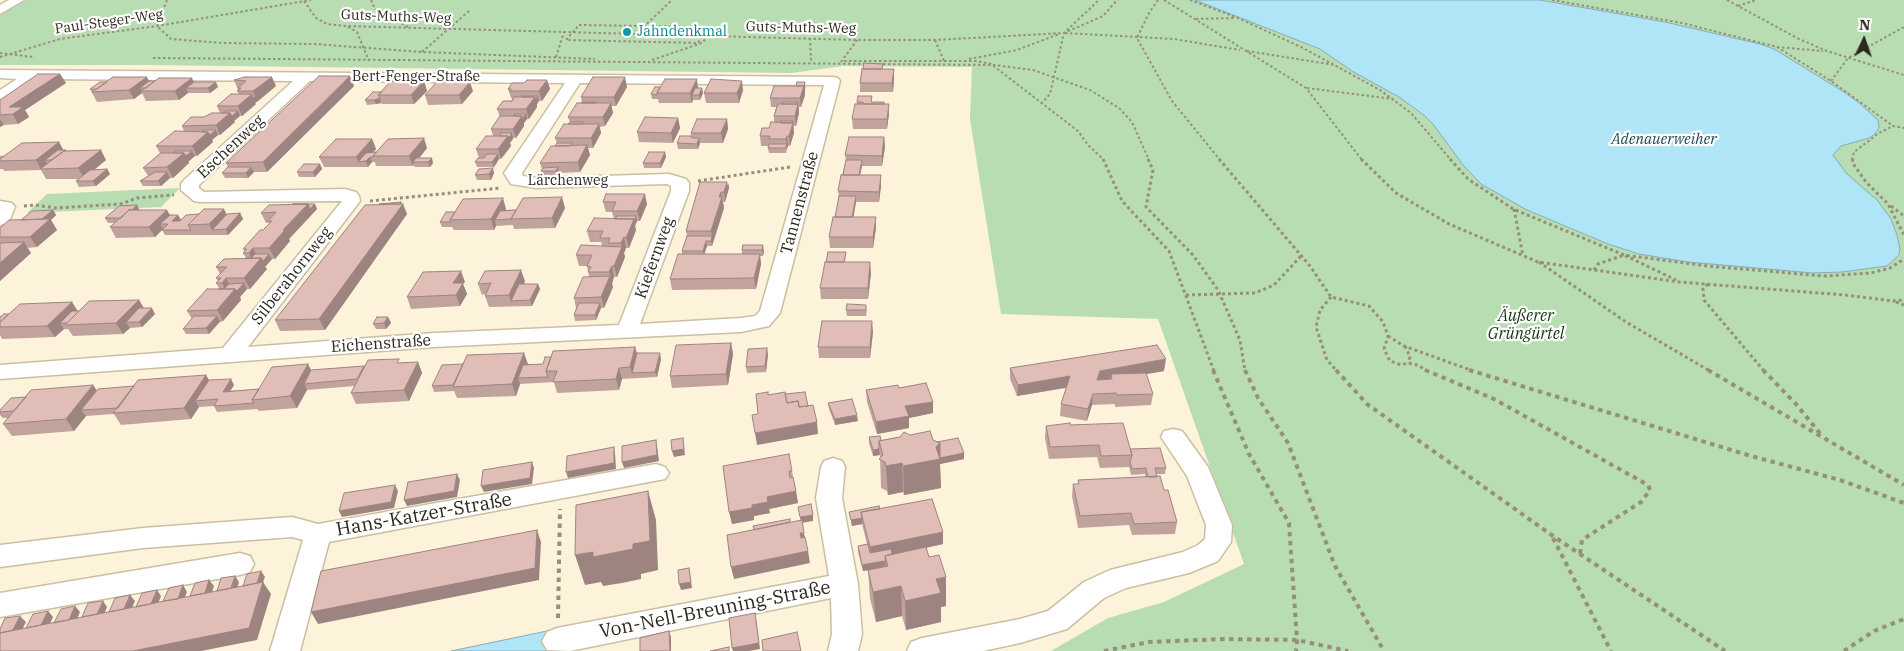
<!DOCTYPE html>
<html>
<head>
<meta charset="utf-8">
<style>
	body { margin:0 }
	#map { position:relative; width:1904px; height:651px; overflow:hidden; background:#fdf3db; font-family:"IBM Plex Serif",serif }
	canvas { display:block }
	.north { position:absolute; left:1839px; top:15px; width:50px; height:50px; -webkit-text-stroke:4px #fff; paint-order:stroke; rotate:3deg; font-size:14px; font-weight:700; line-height:20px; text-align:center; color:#2c281d }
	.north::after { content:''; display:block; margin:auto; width:18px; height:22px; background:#2c281d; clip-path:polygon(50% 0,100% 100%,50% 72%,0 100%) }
</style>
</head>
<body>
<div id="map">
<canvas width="1904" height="651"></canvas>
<div class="north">N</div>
</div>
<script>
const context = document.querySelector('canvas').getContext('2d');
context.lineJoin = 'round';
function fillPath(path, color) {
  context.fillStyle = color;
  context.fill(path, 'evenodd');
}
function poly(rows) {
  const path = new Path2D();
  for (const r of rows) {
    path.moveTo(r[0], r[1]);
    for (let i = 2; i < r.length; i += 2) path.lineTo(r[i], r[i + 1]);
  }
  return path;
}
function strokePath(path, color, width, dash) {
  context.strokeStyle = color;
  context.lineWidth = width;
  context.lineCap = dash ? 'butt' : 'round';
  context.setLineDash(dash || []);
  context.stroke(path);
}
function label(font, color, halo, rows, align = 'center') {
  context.font = font + ' "IBM Plex Serif",serif';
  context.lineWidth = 4.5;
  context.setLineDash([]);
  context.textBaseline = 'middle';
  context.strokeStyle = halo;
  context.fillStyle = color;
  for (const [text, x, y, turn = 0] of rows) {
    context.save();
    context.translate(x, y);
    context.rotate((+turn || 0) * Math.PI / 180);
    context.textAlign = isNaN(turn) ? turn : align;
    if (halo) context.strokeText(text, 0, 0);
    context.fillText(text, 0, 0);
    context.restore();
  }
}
fillPath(poly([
	[27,0,1904,0,1904,651,1051,651,1108,618,1164,602,1244,564,1158,319,1001,314,970,119,972,67,843,66,792,73,145,65,0,65,0,14],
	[180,188,161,207,27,213,47,194]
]), '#b8ddb2');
const water = poly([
	[1195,0,1540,0,1665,22,1760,44,1774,49,1844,92,1858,102,1878,120,1879,128,1875,134,1869,138,1841,146,1833,155,1847,174,1877,200,1891,219,1897,235,1900,249,1899,255,1887,266,1842,272,1813,273,1688,262,1639,254,1608,244,1527,210,1481,184,1463,165,1433,124,1425,116,1399,97,1352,71,1320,49,1195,0],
	[547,631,547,651,451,651,547,631]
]);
fillPath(water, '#b0e4f7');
strokePath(water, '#88acb6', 1);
const minor = poly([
	[9,0,24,0,0,14,0,5,9,0],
	[0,70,833,77,838,78,840,81,780,313,769,326,741,332,434,347,0,379,0,365,223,348,342,201,200,202,194,201,181,190,181,184,184,180,293,81,37,79,5,100,0,102,0,90,17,79,0,78,0,70],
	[310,81,565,83,504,173,511,184,536,188,667,184,671,186,671,191,619,325,434,333,248,347,357,205,360,201,359,196,356,192,345,189,204,192,199,188,199,185,310,81],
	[580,83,824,85,760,311,755,316,741,318,640,324,689,191,689,183,686,179,669,174,536,178,523,176,522,173,580,83],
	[0,201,12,203,15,207,10,219,7,223,0,225,0,201],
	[1173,429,1182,431,1208,467,1232,525,1231,542,1218,561,1189,573,1126,588,1104,598,1067,629,1020,643,983,651,907,651,911,642,922,638,1020,619,1048,611,1084,582,1110,570,1183,552,1198,545,1205,539,1206,525,1187,476,1161,437,1164,431,1173,429],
	[833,458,842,461,845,467,842,498,858,584,862,634,858,651,828,651,832,634,831,598,570,651,547,650,542,641,547,632,557,628,829,576,816,498,821,467,824,461,833,458],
	[656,464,665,467,669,473,665,479,329,542,300,651,270,651,303,540,292,537,143,548,0,567,0,545,143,528,292,517,318,524,656,464],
	[240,553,250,556,254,564,250,572,240,575,0,617,0,593,240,553]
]);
strokePath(minor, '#cbbfa2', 3);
strokePath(poly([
	[167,0,157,26,171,39,223,43,314,44,422,52,595,59],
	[371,0,375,9,408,27],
	[1158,0,1149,13,1137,38,1172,101,1220,160],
	[1164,0,1306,88,1362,160],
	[1190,0,1238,18,1303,48,1380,90,1411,113,1451,160],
	[1552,0,1682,23,1777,47,1831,81,1893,126,1904,128],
	[1727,0,1799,39,1827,51,1904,75],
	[304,1,316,18,327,24,345,26,857,40,935,40,1064,33,1103,16,1117,0],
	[1738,6,1756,0],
	[1196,19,1235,18],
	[579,25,643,26,708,27,698,43,566,40,579,25],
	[348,27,357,32,369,61],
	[1065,33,1174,39,1240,50],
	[636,34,672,0],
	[810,38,811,61],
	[935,40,944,61],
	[1777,47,1823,51],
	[1247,51,1335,65],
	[422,52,469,11],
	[0,53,34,57],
	[0,57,60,39,157,26,311,0],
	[556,57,564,32],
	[153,58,994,65,1033,70,1090,90,1119,108,1132,122,1149,160],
	[969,59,1017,50,1059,34],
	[652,60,702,43,708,36],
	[844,61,977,61,991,64,1078,131,1088,145,1104,160],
	[841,62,857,40],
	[1831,81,1848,58,1904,27],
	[1307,88,1393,99],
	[1041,104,1050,94,1064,33,1099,0],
	[1852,160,1854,152,1879,133,1893,126]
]), '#968f7e', 2, [2.5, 2.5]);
strokePath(poly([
	[1103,159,1122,201,1169,251,1214,371],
	[1148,159,1153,170,1146,207,1193,255,1218,290,1240,340,1245,371],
	[1219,159,1310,266,1331,297,1369,306,1383,322,1388,336,1384,349,1390,361,1401,365,1408,363,1418,365,1427,371],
	[1361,159,1396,193,1449,224,1538,262,1679,282,1845,295,1893,301,1904,300],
	[1450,159,1468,179,1513,209,1624,255,1708,266,1824,276,1871,273,1890,268,1904,259],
	[1853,159,1852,162,1866,182,1888,204,1904,235],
	[698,181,790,167],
	[370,201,501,188],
	[24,206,35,205,56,208,121,204,137,198,174,195],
	[1891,206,1904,216],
	[1514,209,1523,256],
	[1539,262,1626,322,1710,371],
	[1594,270,1598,264,1624,255,1676,280],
	[1708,284,1703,289,1704,300,1764,371],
	[1186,295,1255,293,1274,285,1301,256],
	[1331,297,1320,310,1316,327,1327,360,1337,371],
	[1896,302,1904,305],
	[1388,336,1404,346,1473,371],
	[1405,346,1410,357,1408,363]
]), '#968f7e', 3, [3, 3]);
strokePath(poly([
	[1213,370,1249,454,1289,523,1297,640,1296,651],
	[1245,370,1258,398,1288,443,1335,566,1384,651],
	[1336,370,1367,404,1553,536,1725,651],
	[1425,370,1494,399,1648,485,1650,490,1641,502,1582,540,1580,554],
	[1469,370,1751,456,1840,480,1904,503],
	[1708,370,1904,485],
	[1763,370,1796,404,1822,436],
	[1553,538,1611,651],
	[558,618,560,509],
	[1104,651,1149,642,1224,639,1297,640,1348,651],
	[1844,651,1874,631,1904,619]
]), '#968f7e', 4, [4.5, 4.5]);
fillPath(minor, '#fff');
fillPath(poly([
	[883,69,894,69,894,79,893,92,860,92,860,83],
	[60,74,66,83,25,110,29,117,18,124,4,125,0,127,0,100],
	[245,77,276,86,258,101,255,103,256,104,242,116,240,116,234,121,235,122,220,135,218,135,212,140,213,142,197,156,195,156,189,161,189,163,173,178,170,178,161,186,143,186,140,181,148,176,143,168,160,153,156,146,184,131,182,126,204,117,220,113,217,106,239,94,237,91,238,90,234,80],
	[547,80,550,89,542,101,539,101,537,104,537,107,529,119,527,119,524,123,524,126,516,138,513,138,510,143,511,146,501,159,499,159,494,167,477,167,475,162,479,158,476,149,493,136,491,129,500,117,497,109,512,100,512,98,511,98,508,89,524,83],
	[149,81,194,82,218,87,210,93,188,93,179,100,146,101,142,93,134,99,97,102,90,89],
	[424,81,427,91,414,104,382,104,381,103,376,104,367,105,365,100,382,92],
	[354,86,267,172,254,172,248,178,225,178,222,173,228,167,226,163],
	[627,87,616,106,611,106,613,113,605,126,600,127,601,133,593,148,588,148,590,155,580,172,559,173,557,176,543,176,541,171,542,169,540,163,555,146,557,143,555,138,570,122,568,117,582,102,581,97],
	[655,87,702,88,703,93,700,100,693,100,692,103,659,103,658,99,652,99,651,94],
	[806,87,804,91,805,95,801,107,799,107,799,113,796,126,793,126,794,133,790,146,788,146,786,153,769,153,768,148,769,146,761,146,760,136,769,128,774,122,774,116,776,107,771,107,770,98],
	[743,90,739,103,706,103,704,93],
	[473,91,462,104,428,105,425,95],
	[857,102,872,102,884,104,889,114,887,129,853,129,852,119],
	[678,118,680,128,673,143,639,142,637,132],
	[727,119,728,129,723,143,700,143,698,149,678,149,677,143,691,136,691,133],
	[884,137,885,147,882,166,862,166,860,175,881,175,881,186,879,202,856,202,853,217,876,217,876,228,873,248,830,248,829,237,835,217,839,196,838,191,846,160,845,155],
	[372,139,376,149,373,152,427,148,419,158,433,163,430,167,415,167,414,165,413,166,376,166,375,162,372,162,368,167,324,167,319,157],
	[64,150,106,160,95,169,107,169,110,174,96,186,79,187,76,181,79,179,46,179,41,170,4,171,3,169,0,169,0,156],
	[665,152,666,157,661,168,644,168,643,163],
	[320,164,322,169,315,177,299,177,297,172],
	[494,173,491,180,477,180,475,175],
	[700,182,729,188,725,202,723,202,724,208,712,246,707,246,704,254,742,254,742,250,743,245,764,251,763,256,760,256,761,264,756,289,672,290,670,279,682,254,682,251,687,236,686,231],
	[606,194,647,204,640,221,637,221,635,226,636,230,629,248,626,248,624,253,625,257,617,277,614,277,612,283,613,287,604,308,601,308,596,320,575,321,574,315,576,308,574,298,589,276,587,266,579,266,576,255,602,246,601,242,590,242,587,231,614,219,612,212,606,212,603,202],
	[315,204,317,209,289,239,290,241,275,259,272,259,265,267,267,269,250,289,247,289,240,297,241,300,223,321,220,322,209,334,186,334,183,329,192,319,187,311,219,288,216,283,218,281,216,278,220,274,216,267,246,258,243,253,245,251,243,249,263,230,269,224,269,223,266,223,261,213],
	[402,204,407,214,325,330,280,331,275,320],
	[565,208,555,228,514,229,513,225,496,226,494,230,454,230,452,227,442,227,440,222,506,209,505,210],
	[53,210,56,215,51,220,57,230,37,247,27,248,31,253,0,281,0,228],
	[140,210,170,215,178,215,181,220,240,213,243,219,228,235,165,235,162,230,155,237,116,238,110,227,115,223,108,223,105,218],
	[846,252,845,262,871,273,868,299,821,299,820,288,826,262],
	[525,281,524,284,538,284,540,289,532,306,489,307,485,296,485,294,482,295,478,284],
	[465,282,463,284,467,294,460,306,411,309,407,297],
	[139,300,144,308,155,314,142,327,130,328,123,334,73,336,68,329,64,329,55,337,2,339,0,335,0,317,78,311],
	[846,310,867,310,866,316,847,316],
	[388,317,391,323,386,329,376,329,373,324],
	[873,332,870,358,819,358,818,347],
	[731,343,733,354,728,385,672,388,670,376],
	[635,347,637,353,661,359,657,377,622,379,619,390,557,393,554,382,520,384,516,396,457,398,454,391,434,392,432,386,463,364,543,364,551,357],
	[768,354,766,372,747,373,746,367],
	[418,362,422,373,409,401,356,404,351,393,355,386,307,390,297,408,259,411,257,409,217,412,214,406,199,407,191,419,121,425,114,414,86,416,74,431,12,436,3,424,8,418,3,418,0,415,0,410,26,397,93,385,97,391,134,386,206,375,209,380,234,385,230,391,259,389,311,370,364,366,365,367,401,363],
	[1010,368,1164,371,1146,374,1153,394,1151,405,1115,407,1115,404,1092,405,1087,421,1060,416,1061,404,1066,388,1017,396,1010,379],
	[899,388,933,402,933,413,909,418,909,428,877,434,867,402,866,390],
	[828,403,858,421,835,425,829,409],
	[1070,425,1130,449,1166,468,1165,474,1156,474,1177,522,1175,534,1132,535,1129,525,1078,528,1072,496,1073,484,1078,484,1078,480,1145,477,1145,474,1131,475,1129,467,1100,468,1097,457,1049,459,1045,438,1046,426],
	[910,435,933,440,964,459,940,464,941,488,904,495,903,492,888,495,887,491,881,488,880,455,873,456,869,443,869,437,881,440],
	[723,466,792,471,798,503,769,509,770,513,754,516,754,520,732,524],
	[880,509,943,544,926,548,929,557,946,577,946,606,941,607,941,622,906,630,902,616,876,622,870,599,868,570,863,571,858,552,858,546,867,544,862,524,852,526,849,512]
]), '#c1a39d');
fillPath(poly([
	[894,69,894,79,893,92,892,83],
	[60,74,66,83,25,110,29,117,18,124,9,107],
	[350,76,354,86,267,172,263,162],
	[147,77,151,85,148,88,140,88,142,93,134,99,129,90],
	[272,77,276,86,258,101,255,103,256,104,242,116,238,106,252,94,253,98,255,96,253,91],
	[625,77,627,87,616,106,614,97],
	[192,78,196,87,186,88,188,93,179,100,175,91],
	[697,79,698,88,692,95,693,100,692,103,690,93],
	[547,80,550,89,542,101,539,91],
	[424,81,427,91,414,104,411,95],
	[742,81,743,90,739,103,737,93],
	[216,82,218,87,210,93,208,88],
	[470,82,473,91,462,104,459,95],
	[805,82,805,95,801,107,800,98],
	[702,88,703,93,700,100,699,95],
	[538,96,539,101,537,104,537,107,529,119,526,109,535,97],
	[380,98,381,103,376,104,374,100],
	[798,102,799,113,796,126,795,116],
	[611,103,613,113,605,126,603,117],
	[889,104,889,114,887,129,887,119],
	[238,111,240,116,234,121,235,122,220,135,216,125,230,113],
	[526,114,527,119,524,123,524,126,516,138,513,129,522,116],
	[678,118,680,128,673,143,671,133],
	[0,119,4,125,0,127],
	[727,119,728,129,723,143,721,133],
	[793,121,794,133,790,146,789,136],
	[599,124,601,133,593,148,591,138],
	[216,130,218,135,212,140,213,142,197,156,192,146,208,132],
	[512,133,513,139,510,143,511,146,501,159,498,149,508,136],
	[787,136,788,146,787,149,786,139],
	[884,137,885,147,882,166,882,156],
	[424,138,427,148,416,162,413,162,414,165,413,166,409,156],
	[699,138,700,143,698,149,697,144],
	[372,139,376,149,365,162,358,162,356,157],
	[59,142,64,151,53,160,45,160,48,166,41,169,36,160],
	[587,145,590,155,580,172,578,162],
	[101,150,106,160,84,178,78,168],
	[192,151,195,156,189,161,189,163,173,178,167,167,184,153],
	[665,152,666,157,661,168,660,163],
	[498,154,499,159,494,167,492,162],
	[370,157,372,162,368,167,366,161],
	[432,158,433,163,430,167,428,162],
	[862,160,862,166,858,185,858,180],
	[320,164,322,169,315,177,313,172],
	[251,167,254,172,248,178,246,173],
	[558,167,559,173,557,176,556,171],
	[493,168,494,173,491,180,489,174],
	[107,169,110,174,96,186,93,181],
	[167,172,170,178,161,186,158,181],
	[881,175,881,186,879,202,879,192],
	[727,182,728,186,729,183,729,188,725,202,724,192],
	[721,192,724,208,712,246,711,241,712,236,711,231],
	[645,194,647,204,640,221,637,211],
	[856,196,856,202,852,227,851,222],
	[562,197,565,208,555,228,552,218],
	[503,198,506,209,500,220,495,220,496,226,494,230,491,219],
	[401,202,402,205,403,204,407,214,325,330,319,319],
	[308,204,315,204,317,209,289,239,290,241,275,259,269,248,283,230],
	[137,205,140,211,124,218],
	[224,209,229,219,212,230,209,224],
	[53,210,56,215,51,220,57,230,37,247,30,237,35,225],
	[167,210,173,220,178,215,181,220,175,226,168,224,160,224,163,229,155,237,149,227],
	[240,213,243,219,228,235,226,229],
	[636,216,637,221,635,226,636,230,629,248,626,238,634,219],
	[876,217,876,228,873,248,873,237],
	[624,237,626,248,624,253,625,257,617,277,614,266,622,247,621,243],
	[706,241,707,246,704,256,703,251],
	[24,242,31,253,0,281,0,263],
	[763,245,764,251,763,256,762,250],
	[253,248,258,259,254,264,249,253],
	[269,254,272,259,265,267,267,269,250,289,244,278,261,258],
	[760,254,761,264,756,289,754,278],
	[870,262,871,273,868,299,868,288],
	[612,266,614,277,612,284,613,287,604,308,601,297,610,276,610,278,611,277,609,272],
	[521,270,525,281,515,301,511,301,512,306,509,295],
	[461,271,465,282,463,284,467,294,460,306,456,295,453,283],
	[226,278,232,289,228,294,222,283],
	[244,283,247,289,240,297,241,300,223,321,217,310,235,289],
	[538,284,540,289,532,306,530,300],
	[139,300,145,311,126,322,130,328,123,334,116,323],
	[72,302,79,313,60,323,64,329,55,337,47,326],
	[600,303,601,308,596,320,595,315],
	[152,308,155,314,142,327,139,322],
	[217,316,220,321,209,334,206,328],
	[388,317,391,323,386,329,384,323],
	[872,321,873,332,870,358,870,347],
	[731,343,733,354,728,385,726,374],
	[635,347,638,359,632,373,630,367],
	[767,348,768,354,766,372,765,366],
	[524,353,528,364,523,378,518,378,520,384,516,396,512,384],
	[660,353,661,359,657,377,655,372],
	[1166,359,1164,371,1112,380,1111,374,1110,380,1097,380,1100,371],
	[418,362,422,373,409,401,404,390],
	[308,364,314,376,304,384,307,390,297,408,290,396],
	[619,368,622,379,619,390,616,379],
	[206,375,212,386,195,401,199,407,191,419,184,408],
	[1070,376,1069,387,1017,396,1018,385],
	[231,379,234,385,226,398,223,392],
	[93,385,101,397,81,410,86,416,74,431,66,419],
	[1093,394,1092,405,1087,421,1088,409],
	[933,402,933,413,909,418,909,428,877,434,876,422,905,406],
	[857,415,858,421,835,425,835,419],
	[817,422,818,434,757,445,755,433],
	[683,438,685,455,674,457,672,451],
	[656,440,657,446,659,461,624,468,622,462],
	[940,443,964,453,964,459,940,464,941,488,904,495,903,466,936,447],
	[614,447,615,453,616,469,568,478,566,472],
	[879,449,880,455,873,456,873,450],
	[532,462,534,468,532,484,484,492,481,486],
	[902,463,903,492,888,495,886,466],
	[457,474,460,480,457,497,407,506,404,500],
	[395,485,398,491,394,508,342,517,339,511],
	[648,491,656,520,658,570,641,574,641,579,622,583,603,586,601,582,585,585,575,555,633,544],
	[796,491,798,503,769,509,770,513,754,516,754,520,732,524,729,512,752,505,767,497],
	[813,515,813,521,801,523,800,517],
	[862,518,862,524,852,526,851,520],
	[537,530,541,542,539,580,318,624,311,612],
	[943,532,943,544,871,559,870,547],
	[800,533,804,533,806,544,802,545],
	[808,551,810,563,734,579,731,567],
	[884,561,885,567,863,571,862,565],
	[689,568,692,588,681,590,679,584],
	[261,571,265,577,263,582,271,594,257,640,201,651,133,651,245,599],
	[235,576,239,582,233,602,218,604],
	[946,577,946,606,941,607,941,622,906,630,905,601,936,579],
	[209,580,214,586,207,607,192,609],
	[183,585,187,592,179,612,160,609],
	[901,586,902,616,876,622,873,592],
	[157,590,161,596,153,617,138,620],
	[130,595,135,601,126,622,111,625],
	[103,601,107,607,99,628,94,622],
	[75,606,80,612,71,633,65,627],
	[48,611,53,617,43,639,37,632],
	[20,616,26,622,15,644,0,647],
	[756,619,760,649,749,651,733,651,732,648],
	[669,631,671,637,671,651,670,651]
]), '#9d8480');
const building = poly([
	[864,63,883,64,882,69,863,69,864,63],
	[862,69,894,69,892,83,860,83,862,69],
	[38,74,60,74,9,107,23,107,13,114,0,115,0,100,38,74],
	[319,76,350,76,263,162,226,163,319,76],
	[113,77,147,77,129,90,92,92,113,77],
	[245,77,272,77,253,91,237,91,241,88,238,88,246,81,234,80,245,77],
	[593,77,625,77,614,97,581,97,593,77],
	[159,78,192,78,175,91,141,91,159,78],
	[665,79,697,79,690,93,657,93,665,79],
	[711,79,742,81,737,93,704,93,711,79],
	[527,80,547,80,539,91,510,91,511,89,508,89,512,83,524,83,527,80],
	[149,81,155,81,146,88,140,88,149,81],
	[391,81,424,81,411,95,378,95,391,81],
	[100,82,107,82,97,89,90,89,100,82],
	[194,82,216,82,208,88,186,88,194,82],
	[437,82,470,82,459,95,425,95,437,82],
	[797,82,805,82,804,87,804,86,796,86,797,82],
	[774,86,804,86,800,98,770,98,774,86],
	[655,87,660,87,657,93,657,95,651,94,655,87],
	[695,88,702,88,699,95,692,95,695,88],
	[373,92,382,92,378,95,380,98,374,100,365,100,373,92],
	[231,94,252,94,238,106,217,106,231,94],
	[522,96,538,96,535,100,535,97,522,97,522,96],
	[858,96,872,96,871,102,884,102,884,104,863,104,863,102,857,102,858,96],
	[514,97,535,97,526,109,497,109,503,101,512,101,514,97],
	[582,102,596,102,595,103,581,103,582,102],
	[783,102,798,102,798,104,782,104,783,102],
	[577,103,611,103,603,117,568,117,577,103],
	[778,104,798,104,795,116,774,116,778,104],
	[855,104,889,104,887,119,852,119,855,104],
	[226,111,238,111,232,116,230,113,223,113,226,111],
	[212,113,230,113,216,125,182,126,191,117,204,117,212,113],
	[515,114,526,114,522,119,522,116,514,116,515,114],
	[500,116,522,116,513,129,491,129,500,116],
	[645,117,678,118,671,133,637,132,645,117],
	[697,119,727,119,721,133,691,133,697,119],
	[781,121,793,121,792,123,781,123,781,121],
	[570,122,584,122,583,124,568,124,570,122],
	[771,122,793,123,789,136,787,136,786,139,769,139,770,136,760,136,762,128,769,128,771,122],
	[564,124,599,124,591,138,555,138,564,124],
	[204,130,216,130,210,135,208,132,202,132,204,130],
	[175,131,208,132,192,146,156,146,175,131],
	[501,133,512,133,509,138,508,136,500,136,501,133],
	[486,136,508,136,498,149,476,149,486,136],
	[680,136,691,136,692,138,699,138,697,144,677,143,680,136],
	[849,137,884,137,882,156,845,155,849,137],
	[424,138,409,156,373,156,388,139,424,138],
	[336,139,372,139,356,157,319,157,336,139],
	[59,142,36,160,0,161,0,159,22,143,59,142],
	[557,143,572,143,570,146,555,146,557,143],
	[769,144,787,144,785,148,768,148,769,144],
	[587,145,578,162,540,163,551,146,587,145],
	[58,150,66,150,64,151,51,160,45,160,58,150],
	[101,150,78,168,40,169,64,151,101,150],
	[175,151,192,151,186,156,184,153,173,153,175,151],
	[376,152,373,157,370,157,366,161,358,162,366,153,376,152],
	[649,152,665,152,660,163,643,163,649,152],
	[161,153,184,153,167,167,143,168,161,153],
	[487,154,498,154,492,162,475,162,478,158,484,158,487,154],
	[416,158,432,158,428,162,413,162,416,158],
	[846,160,862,160,859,175,843,175,846,160],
	[304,164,320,164,313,172,297,172,304,164],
	[228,167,251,167,246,173,222,173,228,167],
	[558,167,556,171,541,171,543,168,558,167],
	[493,168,489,174,475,175,479,169,493,168],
	[107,169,93,181,76,181,90,170,107,169],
	[155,172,167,172,158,181,140,181,155,172],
	[841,175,881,175,879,192,838,191,841,175],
	[700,182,727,182,724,192,721,192,719,197,722,197,711,231,686,231,700,182],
	[606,194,645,194,637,211,612,211,616,202,603,202,606,194],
	[839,196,856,196,852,217,835,217,839,196],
	[562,197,552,218,511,219,523,198,562,197],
	[503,198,491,219,450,220,463,199,503,198],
	[401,202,400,204,379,204,401,202],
	[293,204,315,204,310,209,308,204,293,204],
	[308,204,283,230,285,230,269,248,253,248,249,253,243,253,247,249,243,249,260,230,263,230,272,221,268,221,276,212,261,213,269,205,308,204],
	[403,204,319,319,275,320,365,205,403,204],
	[137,205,132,210,129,210,121,218,105,218,119,206,137,205],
	[204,209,224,209,209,224,188,225,204,209],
	[53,210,42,219,21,220,32,211,53,210],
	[129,210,167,210,149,227,110,227,129,210],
	[516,210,511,219,495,220,500,211,516,210],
	[446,212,455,212,450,220,451,222,440,222,446,212],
	[240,213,226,229,212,230,227,214,240,213],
	[199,214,188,225,191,230,162,230,168,224,160,224,170,215,178,215,172,221,180,221,186,215,199,214],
	[617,216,636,216,634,221,634,219,615,219,617,216],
	[833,217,876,217,873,237,829,237,833,217],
	[594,218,634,219,626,238,624,237,621,243,608,243,610,238,600,238,603,231,587,231,594,218],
	[50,219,30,237,0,237,0,228,9,220,50,219],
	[687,236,712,236,711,241,706,241,703,251,682,251,687,236],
	[24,242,0,263,0,243,24,242],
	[581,245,622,247,614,266,612,266,609,272,588,272,591,267,587,266,592,255,576,255,581,245],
	[743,245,763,245,762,250,742,250,743,245],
	[828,252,846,252,844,262,826,262,828,252],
	[255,254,269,254,263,261,261,258,246,258,251,258,255,254],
	[678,254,760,254,754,278,670,279,678,254],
	[261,258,244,278,226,278,222,283,216,283,221,278,216,278,227,267,216,267,224,259,261,258],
	[825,262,870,262,868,288,820,288,825,262],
	[521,270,509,295,485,296,491,283,478,284,485,271,521,270],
	[461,271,453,283,463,283,456,295,407,297,423,272,461,271],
	[610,276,601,297,574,298,583,277,610,276],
	[244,283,237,291,235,289,219,289,225,288,229,284,244,283],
	[519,284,538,284,530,300,511,301,519,284],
	[207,289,235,289,217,310,187,311,207,289],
	[139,300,116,323,65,325,89,301,139,300],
	[72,302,47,326,0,327,0,322,20,304,72,302],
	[579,303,600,303,595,315,574,315,579,303],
	[847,304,866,305,866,310,846,310,847,304],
	[139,308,152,308,139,322,126,322,139,308],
	[72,311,79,311,67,323,60,323,72,311],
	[4,314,9,314,0,322,0,317,4,314],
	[194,316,217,316,206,328,183,329,194,316],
	[377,317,388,317,384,323,373,324,377,317],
	[822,321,872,321,870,347,818,347,822,321],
	[731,343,726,374,670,376,676,345,731,343],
	[1157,345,1166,359,1100,371,1097,380,1112,379,1111,374,1146,373,1153,394,1117,395,1116,393,1093,394,1088,409,1061,404,1070,376,1018,385,1010,368,1157,345],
	[635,347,630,367,619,368,616,379,553,382,557,371,546,371,553,351,635,347],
	[767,348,765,366,746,367,748,349,767,348],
	[524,353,512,384,453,387,467,355,524,353],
	[637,353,660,353,655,372,632,373,637,353],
	[545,357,551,357,546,371,548,377,518,378,523,365,543,364,545,357],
	[399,359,397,363,418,362,404,390,351,393,368,360,399,359],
	[308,364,290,396,252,400,272,367,308,364],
	[463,364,453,385,432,386,442,365,463,364],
	[364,366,357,379,304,384,311,370,364,366],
	[206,375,184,408,113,413,138,380,206,375],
	[231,379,223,392,259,389,252,400,254,403,214,406,218,399,195,401,209,380,231,379],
	[926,383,933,402,905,406,909,416,876,422,866,390,898,385,899,388,926,383],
	[93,385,66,419,3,424,31,390,93,385],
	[134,386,118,408,81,410,98,389,134,386],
	[768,392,768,395,785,392,787,403,798,401,799,407,813,405,817,422,755,433,752,415,758,414,756,394,768,392],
	[805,392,808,406,799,407,798,401,787,403,785,394,805,392],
	[26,397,14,411,0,412,0,410,11,398,26,397],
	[852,399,857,415,835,419,828,403,852,399],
	[1070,423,1070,425,1123,423,1132,455,1101,456,1099,445,1050,447,1046,426,1070,423],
	[930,431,933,440,940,443,936,447,940,459,903,466,902,463,886,466,885,462,879,459,883,455,879,441,900,437,904,432,910,435,930,431],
	[880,436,881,440,879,441,879,449,873,450,869,437,880,436],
	[683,438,684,449,672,451,671,440,683,438],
	[958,438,964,453,940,458,940,443,937,442,958,438],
	[656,440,657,455,622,462,622,446,656,440],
	[614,447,614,463,566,472,567,456,614,447],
	[1160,448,1166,468,1155,468,1157,477,1148,477,1146,468,1132,469,1130,462,1132,455,1130,449,1160,448],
	[789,454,792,471,789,471,790,478,793,477,796,491,767,497,768,502,752,505,752,508,729,512,723,466,789,454],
	[532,462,530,478,481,486,483,470,532,462],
	[457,474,454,491,404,500,408,482,457,474],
	[1160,476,1164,490,1168,490,1177,522,1134,524,1131,513,1080,516,1073,484,1079,484,1078,480,1160,476],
	[395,485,391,502,339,511,344,493,395,485],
	[648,491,650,541,633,544,633,549,593,557,593,552,575,555,576,505,648,491],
	[932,499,943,532,870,547,861,512,932,499],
	[811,504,813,515,800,517,798,507,811,504],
	[879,506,880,509,861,512,862,518,851,520,849,512,879,506],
	[790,519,790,522,754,530,753,526,790,519],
	[802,520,804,533,800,533,801,538,805,537,808,551,731,567,727,535,802,520],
	[537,530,535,568,311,612,321,571,537,530],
	[868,544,870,553,891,549,892,554,885,556,886,566,884,561,862,565,858,546,868,544],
	[926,547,929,557,939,555,946,577,936,579,941,593,905,601,901,586,873,592,868,570,888,566,885,556,926,547],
	[689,568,691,582,679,584,678,570,689,568],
	[261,571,257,583,243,586,247,574,261,571],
	[235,576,231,588,217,591,221,578,235,576],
	[209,580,205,593,190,596,195,583,209,580],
	[263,582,249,628,133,651,0,651,0,633,263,582],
	[183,585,178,599,163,601,169,588,183,585],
	[157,590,151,604,136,607,142,593,157,590],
	[130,595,124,609,109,612,115,598,130,595],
	[103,601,97,614,82,617,88,603,103,601],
	[75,606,69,620,54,623,61,609,75,606],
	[48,611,41,625,26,628,33,614,48,611],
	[755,613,759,643,732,648,729,618,755,613],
	[20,616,13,630,0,633,0,629,5,618,20,616],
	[669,631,670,651,640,651,640,638,669,631],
	[797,632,801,651,763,651,762,640,797,632],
	[729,647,729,651,710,651,729,647]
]);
fillPath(building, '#e0bdb7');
strokePath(building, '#9d8480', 1);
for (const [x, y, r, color] of [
	[627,32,5,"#0f9aa8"]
]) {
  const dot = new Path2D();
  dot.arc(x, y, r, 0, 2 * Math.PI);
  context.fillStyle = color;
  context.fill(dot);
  strokePath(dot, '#fff', 2);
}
label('14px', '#2c281d', '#fff', [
	["Guts-Muths-Weg",396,17,2],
	["Paul-Steger-Weg",109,22,-8],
	["Guts-Muths-Weg",801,28,1],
	["Bert-Fenger-Straße",416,77],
	["Lärchenweg",568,181]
]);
label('14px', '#0d838f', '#fff', [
	["Jahndenkmal",637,32]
], 'left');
label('italic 15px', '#224c59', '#fff', [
	["Adenauerweiher",1664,140]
]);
label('16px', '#2c281d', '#fff', [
	["Eschenweg",231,147,-43],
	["Tannenstraße",800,203,-75],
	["Kiefernweg",655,258,-70],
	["Silberahornweg",292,276,-52],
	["Eichenstraße",381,344,-4]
]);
label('italic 16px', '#14370e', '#fff', [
	["Äußerer",1526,316],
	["Grüngürtel",1526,334]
]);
label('19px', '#2c281d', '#fff', [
	["Hans-Katzer-Straße",424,515,-10],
	["Von-Nell-Breuning-Straße",715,610,-11]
]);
</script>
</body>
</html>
